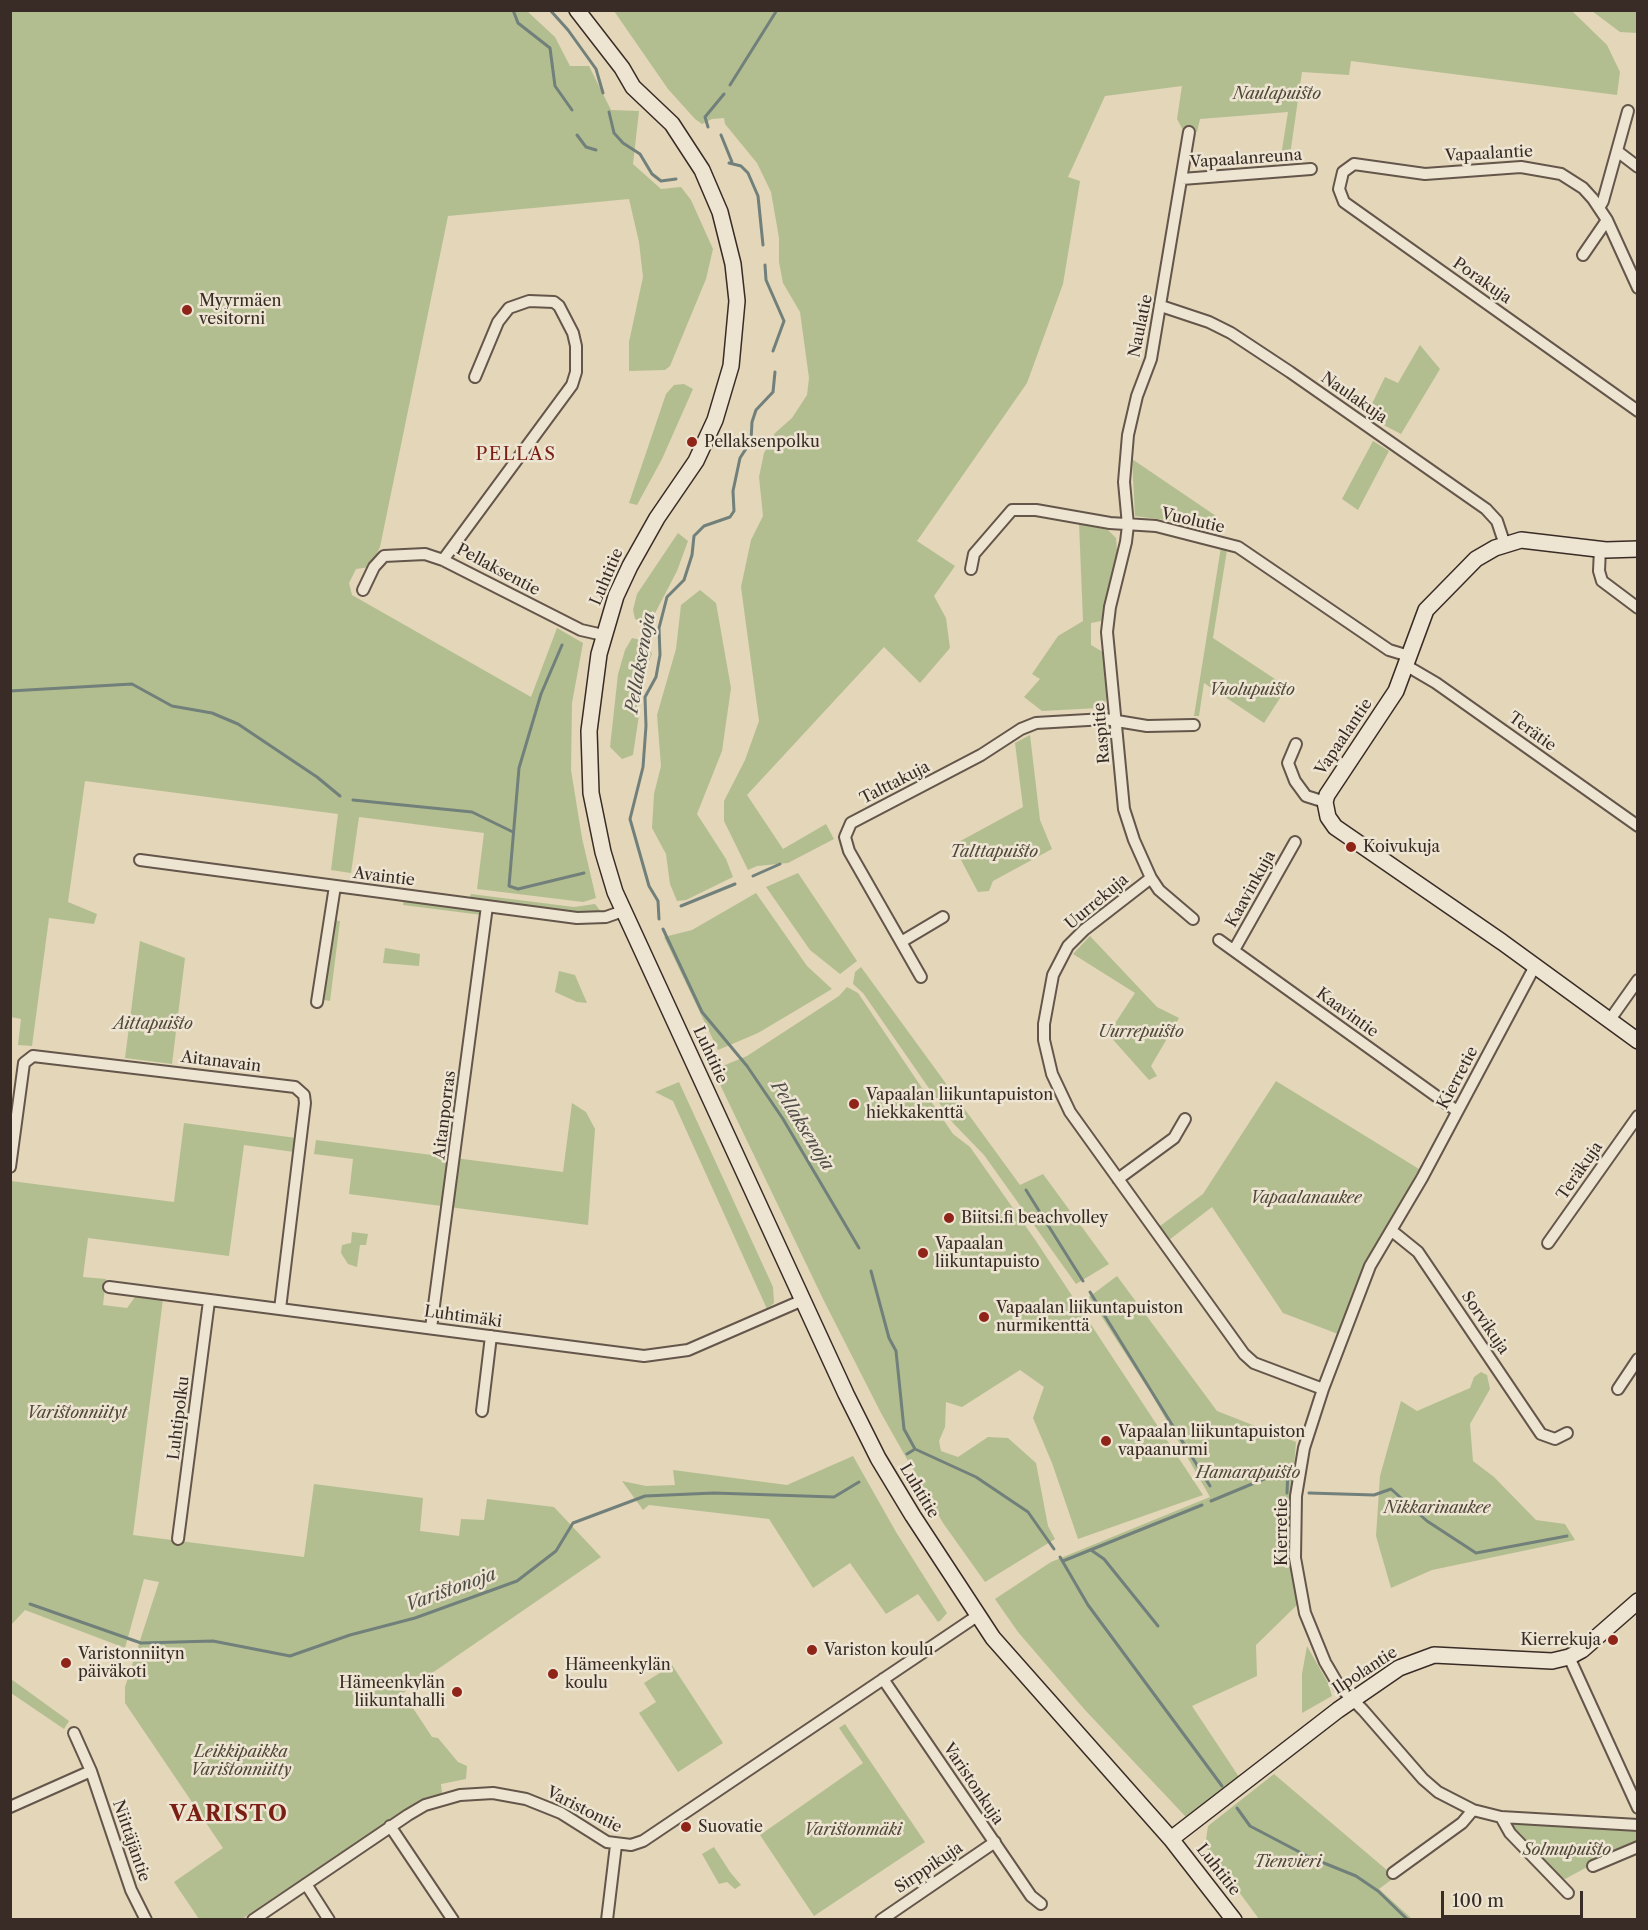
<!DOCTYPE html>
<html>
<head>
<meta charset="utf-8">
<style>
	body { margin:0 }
	#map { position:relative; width:1648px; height:1930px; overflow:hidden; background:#e3d6b9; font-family:"Libre Caslon Text",serif }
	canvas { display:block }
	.frame { position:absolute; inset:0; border:12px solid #392b25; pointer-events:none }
	.scale { position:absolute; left:1441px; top:1891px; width:142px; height:27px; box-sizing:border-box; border:3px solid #392b25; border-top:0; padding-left:8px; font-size:18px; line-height:21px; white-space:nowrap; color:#392b25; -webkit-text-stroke:4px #ede4d2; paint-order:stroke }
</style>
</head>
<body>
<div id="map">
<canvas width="1648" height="1930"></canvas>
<div class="frame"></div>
<div class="scale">100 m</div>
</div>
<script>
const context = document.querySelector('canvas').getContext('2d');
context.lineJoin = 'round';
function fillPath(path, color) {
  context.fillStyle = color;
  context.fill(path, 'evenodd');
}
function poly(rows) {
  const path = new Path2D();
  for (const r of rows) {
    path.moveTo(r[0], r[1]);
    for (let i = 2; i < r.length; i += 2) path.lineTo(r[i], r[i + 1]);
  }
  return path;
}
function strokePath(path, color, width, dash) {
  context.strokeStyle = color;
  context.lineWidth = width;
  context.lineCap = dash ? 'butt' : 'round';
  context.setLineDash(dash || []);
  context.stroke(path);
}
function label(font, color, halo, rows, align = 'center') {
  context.font = font + ' "Libre Caslon Text",serif';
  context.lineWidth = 5;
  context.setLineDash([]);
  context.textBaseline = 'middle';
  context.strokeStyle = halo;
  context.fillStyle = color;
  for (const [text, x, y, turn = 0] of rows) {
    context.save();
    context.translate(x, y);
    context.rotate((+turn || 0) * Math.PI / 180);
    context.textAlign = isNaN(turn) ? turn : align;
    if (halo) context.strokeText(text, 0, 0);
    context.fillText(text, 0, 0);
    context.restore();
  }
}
fillPath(poly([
	[11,11,527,11,555,37,570,66,589,66,611,110,639,111,633,164,661,189,681,187,691,200,713,249,706,279,670,366,665,370,629,371,629,342,643,277,639,242,629,199,448,216,380,547,370,567,356,569,349,583,352,595,531,697,557,628,583,643,572,703,571,770,582,838,596,898,583,902,477,889,484,833,359,817,351,873,331,870,338,814,85,781,68,902,97,914,94,924,49,918,32,1046,18,1045,21,1019,11,1017],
	[614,11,1572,11,1607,45,1620,72,1617,95,1351,61,1349,75,1302,72,1289,162,1280,162,1288,112,1200,119,1197,132,1184,132,1177,119,1182,86,1105,96,1068,177,1080,181,1063,284,1027,383,917,541,955,566,934,596,946,618,950,648,920,683,884,647,747,795,783,849,826,824,834,839,788,863,757,866,748,870,724,821,724,801,745,760,759,721,741,587,751,540,763,516,759,477,764,453,775,433,792,418,807,395,809,378,800,312,783,283,779,262,779,238,771,192,757,163,725,124,724,118,712,119,702,124,695,119,668,89],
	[1592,11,1637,11,1637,33,1620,32],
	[1420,345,1440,369,1401,434,1366,416,1385,377,1398,383],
	[684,384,693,389,662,459,637,505,629,503,666,394,674,385],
	[1373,441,1389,451,1358,510,1342,499],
	[1132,459,1216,516,1216,527,1135,516],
	[1079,523,1108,530,1116,538,1117,551,1107,614,1101,621,1091,623,1091,645,1103,652,1108,696,1104,705,1099,708,1042,711,1024,697,1040,679,1032,674,1058,636,1083,621],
	[678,533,688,541,677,571,652,619,645,623,635,619,633,610,637,594],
	[1221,547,1227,550,1213,638,1287,687,1264,723,1204,683,1199,716,1194,716],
	[700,590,716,603,731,688,722,751,697,814,726,859,733,877,686,900,677,901,670,884,666,854,652,828,654,794,661,766,657,715,676,649,681,605],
	[632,638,641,640,652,654,634,693,639,715,633,755,622,759,610,747,618,674,625,650],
	[1030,735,1040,820,1052,849,993,881,989,891,978,892,953,845,1023,807,1015,743],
	[798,873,857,961,840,974,810,950,766,887],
	[756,893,807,966,832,989,758,1033,718,1050,664,937,692,930],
	[471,894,574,907,595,904,602,913,592,915,469,899],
	[404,899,478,910,482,915,403,905],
	[334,920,340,921,330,1001,324,1000],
	[1090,936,1157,1007,1179,1018,1151,1066,1157,1076,1149,1080,1108,1034,1135,993,1073,954],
	[140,941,185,958,172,1064,125,1058],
	[385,948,420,954,419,966,383,963],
	[861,967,1020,1185,1043,1174,1109,1264,1076,1284,984,1155,953,1123,863,993,853,984,855,972],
	[559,971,575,975,587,1003,577,1002,555,992],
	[847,987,858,993,953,1134,970,1147,1036,1241,1203,1495,1078,1539,1052,1463,1033,1418,1044,1387,1020,1370,962,1407,946,1402,945,1427,939,1441,941,1451,958,1457,988,1437,1008,1438,1036,1463,1048,1526,1055,1539,985,1582,943,1523,881,1413,824,1301,713,1070,747,1056,839,996],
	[1276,1081,1419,1169,1367,1262,1338,1334,1283,1313,1212,1207,1169,1240,1160,1226,1203,1194],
	[679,1082,773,1287,774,1303,767,1309,673,1101,655,1092],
	[572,1103,586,1112,595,1129,588,1225,349,1194,353,1159,314,1154,316,1140,563,1172],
	[184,1123,296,1138,294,1152,244,1145,229,1256,88,1238,83,1277,106,1279,103,1305,127,1308,135,1297,163,1299,133,1535,304,1557,314,1484,423,1498,420,1531,459,1536,461,1519,484,1520,487,1499,554,1507,601,1557,403,1693,432,1737,438,1738,458,1762,467,1766,466,1779,441,1784,442,1793,424,1800,388,1821,242,1919,199,1919,174,1882,223,1848,125,1703,125,1687,159,1582,144,1579,125,1648,25,1610,11,1625,11,1181,174,1202],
	[352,1232,368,1234,366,1245,360,1245,357,1267,348,1264,341,1253,342,1245,351,1243],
	[1117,1276,1217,1411,1296,1442,1289,1528,1291,1567,1297,1605,1256,1645,1257,1676,1192,1706,1239,1777,1186,1817,1085,1710,1018,1632,995,1599,1051,1562,1210,1497,1152,1395,1089,1297],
	[1481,1372,1487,1375,1490,1389,1470,1424,1473,1461,1494,1477,1536,1520,1565,1524,1575,1540,1432,1570,1391,1588,1376,1536,1380,1476,1401,1401,1417,1411,1470,1388,1474,1377],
	[853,1456,896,1532,947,1613,941,1620,938,1622,918,1594,886,1614,850,1563,813,1588,769,1519,649,1505,643,1510,622,1481,646,1486,675,1485,673,1470,787,1485],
	[1307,1646,1328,1683,1332,1696,1302,1713,1302,1674],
	[672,1665,723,1743,678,1772,639,1713,656,1702,644,1683],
	[11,1679,69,1721,64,1729,11,1693],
	[845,1724,925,1842,814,1916,760,1835,863,1763,839,1728],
	[1274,1774,1395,1877,1379,1889,1412,1919,1259,1919,1205,1846,1208,1826],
	[1513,1822,1630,1830,1637,1832,1637,1841,1591,1862,1591,1865,1565,1879,1559,1877,1512,1827],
	[714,1847,730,1872,741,1885,735,1889,727,1882,719,1884,702,1854]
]), '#b3be90');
strokePath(poly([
	[513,10,518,23,550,48,555,86,572,110],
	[550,10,568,30,596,69,603,93],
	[730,85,777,10],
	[609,112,614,133,623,143,640,154,652,174,661,181,676,179],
	[708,127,705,117,724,94],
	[577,135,586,147,596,150],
	[721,135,732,162],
	[729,163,741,166,748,173,758,196,763,245],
	[765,265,766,280,784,321,773,351],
	[562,645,541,694,519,768,509,886,518,889,584,873],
	[10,691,132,684,172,706,212,713,238,724,317,777,340,796],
	[353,800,472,812,513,832],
	[753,876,780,864],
	[681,906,735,884],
	[659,919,658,901,649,886,630,819,643,767,646,726,645,697,656,677,660,655,659,628,667,597,684,580,692,555,694,536,704,526,730,517,734,511,733,491,740,458,751,441,752,422,756,410,773,392,775,372],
	[663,929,702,1012,747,1066,783,1119,859,1248],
	[1026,1190,1083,1281],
	[871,1271,889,1338,896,1351,904,1429,915,1449],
	[1090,1292,1210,1486],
	[915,1449,976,1477,1028,1512,1054,1549],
	[907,1454,915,1449],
	[1309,1493,1374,1495,1391,1489,1427,1521,1476,1553,1567,1536],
	[1211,1501,1288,1469,1287,1493],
	[1091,1550,1104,1559,1158,1626],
	[1060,1557,1088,1605,1222,1786],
	[1063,1561,1202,1505],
	[30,1604,141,1643,213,1641,290,1656,350,1635,415,1618,517,1581,556,1551,573,1523,645,1496,714,1493,834,1497,859,1482],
	[1237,1808,1250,1826,1309,1857,1356,1876,1378,1891,1408,1920]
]), '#71807b', 3);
const street = poly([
	[1189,132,1151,359,1137,396,1128,435,1124,482,1128,525,1126,542,1110,607,1107,632,1124,809,1134,840,1151,878,1159,890,1193,919],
	[1617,151,1638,167],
	[1182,179,1311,169],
	[1599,208,1603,201,1628,111],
	[1583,255,1607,220],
	[1638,288,1607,220,1593,199,1583,188,1561,174,1521,167,1425,174,1354,164,1343,172,1339,189,1344,202,1638,411],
	[1161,306,1209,322,1231,333,1290,372,1486,509,1497,521,1505,545],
	[1600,549,1599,571,1602,581,1638,608],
	[443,560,572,385,576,372,576,346,573,333,559,306,554,302,529,301,509,308,498,322,475,377],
	[971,569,974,554,1012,510,1036,510,1110,523,1156,526,1238,547,1389,650,1409,656],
	[363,590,374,567,384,556,425,554,443,560,581,630,603,635],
	[1407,666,1436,683,1638,826],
	[1296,744,1288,763,1295,781,1306,796,1325,802],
	[140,860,577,918,606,917,623,911],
	[1151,878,1084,930,1068,946,1053,975,1044,1024,1044,1040,1052,1074,1070,1112,1244,1354,1254,1363,1323,1389],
	[1219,940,1457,1111],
	[901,942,943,917],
	[1234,950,1295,842],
	[1535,966,1422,1178,1370,1266,1323,1389,1304,1448,1296,1496,1295,1558,1305,1613,1325,1662,1339,1686,1363,1710,1423,1779,1438,1792,1473,1810,1501,1817,1638,1825],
	[921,977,849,851,845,837,851,823,981,755,1021,729,1036,723,1105,719,1147,726,1194,725],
	[317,1002,335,886],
	[1609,1021,1638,980],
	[10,1167,24,1063,33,1056,295,1087,304,1095,305,1103,280,1309],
	[1118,1179,1174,1138,1185,1119],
	[1392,1231,1418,1252,1541,1434,1555,1439,1567,1433],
	[1548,1243,1638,1116],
	[109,1287,644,1356,688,1350,803,1300],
	[431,1328,487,906],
	[1618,1389,1638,1359],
	[482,1411,491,1336],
	[178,1539,209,1301],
	[1569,1657,1638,1808],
	[883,1679,1031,1896,1041,1904],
	[74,1733,91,1771,131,1890,146,1920],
	[10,1807,91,1771],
	[1501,1817,1510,1833,1568,1893],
	[390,1826,453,1920],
	[1593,1866,1638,1847],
	[1393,1873,1462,1823,1473,1810],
	[306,1884,329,1920],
	[253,1920,408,1815,425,1805,460,1795,493,1793,526,1799,561,1813,607,1842,631,1845,643,1841,977,1616],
	[607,1920,616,1845],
	[881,1920,995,1842]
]);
const secondary = poly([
	[577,10,622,68,633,87,672,124,702,170,720,212,733,264,737,301,731,366,715,420,696,461,657,518,630,566,616,596,599,654,589,731,591,793,603,852,615,892,846,1394,878,1458,913,1516,993,1638,1171,1839,1234,1920],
	[1638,549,1606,550,1521,540,1495,548,1476,559,1426,610,1396,691,1327,795,1325,802,1328,817,1335,827,1502,942,1638,1041],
	[1171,1839,1338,1710,1399,1668,1434,1655,1552,1661,1569,1657,1582,1650,1638,1601]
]);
strokePath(street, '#64564a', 14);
strokePath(secondary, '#392b25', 18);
strokePath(street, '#ede4d2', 10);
strokePath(secondary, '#ede4d2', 15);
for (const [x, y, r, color] of [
	[187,310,6,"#8f2418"],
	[692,442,6,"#8f2418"],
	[1351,847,6,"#8f2418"],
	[854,1104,6,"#8f2418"],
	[949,1218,6,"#8f2418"],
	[923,1253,6,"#8f2418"],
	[984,1317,6,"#8f2418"],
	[1106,1441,6,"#8f2418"],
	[1613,1640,6,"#8f2418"],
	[812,1650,6,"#8f2418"],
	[66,1663,6,"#8f2418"],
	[553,1674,6,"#8f2418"],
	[457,1692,6,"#8f2418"],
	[686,1827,6,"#8f2418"]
]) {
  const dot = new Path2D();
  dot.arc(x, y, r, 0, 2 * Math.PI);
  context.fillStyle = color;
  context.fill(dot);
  strokePath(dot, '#ede4d2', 2);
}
label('italic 16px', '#51483a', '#ede4d2', [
	["Naulapuisto",1277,94],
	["Vuolupuisto",1252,690],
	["Talttapuisto",994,852],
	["Aittapuisto",153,1024],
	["Uurrepuisto",1141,1032],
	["Vapaalanaukee",1306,1198],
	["Varistonniityt",77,1413],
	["Hamarapuisto",1248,1473],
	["Nikkarinaukee",1437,1508],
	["Leikkipaikka",241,1752],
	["Varistonniitty",241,1770],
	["Varistonmäki",853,1830],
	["Solmupuisto",1567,1850],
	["Tienvieri",1288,1862]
]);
label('16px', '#392b25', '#ede4d2', [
	["Vapaalantie",1489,154,-3],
	["Vapaalanreuna",1246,159,-4],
	["Porakuja",1482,281,35],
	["Naulatie",1141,326,-78],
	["Naulakuja",1354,398,35],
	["Vuolutie",1193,521,13],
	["Pellaksentie",498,570,28],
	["Luhtitie",607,577,-67],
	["Terätie",1532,732,36],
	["Raspitie",1102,733,-95],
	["Vapaalantie",1344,737,-56],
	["Talttakuja",895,783,-27],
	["Avaintie",384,877,7],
	["Kaavinkuja",1251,889,-61],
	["Uurrekuja",1097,902,-40],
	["Kaavintie",1347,1013,36],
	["Luhtitie",710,1055,65],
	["Aitanavain",221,1062,7],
	["Kierretie",1458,1078,-62],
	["Aitanporras",445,1115,-83],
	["Teräkuja",1580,1171,-55],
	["Luhtimäki",463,1317,8],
	["Sorvikuja",1485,1323,56],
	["Luhtipolku",179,1418,-83],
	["Luhtitie",919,1491,59],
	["Kierretie",1282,1532,-90],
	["Ilpolantie",1365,1671,-33],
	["Varistonkuja",973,1784,56],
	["Varistontie",584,1810,27],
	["Niittäjäntie",131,1841,71],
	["Sirppikuja",929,1868,-34],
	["Luhtitie",1218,1870,52]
]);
label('16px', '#392b25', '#ede4d2', [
	["Myyrmäen",199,301],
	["vesitorni",199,319],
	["Pellaksenpolku",704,442],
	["Koivukuja",1363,847],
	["Vapaalan liikuntapuiston",866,1095],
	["hiekkakenttä",866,1113],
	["Biitsi.fi beachvolley",961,1218],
	["Vapaalan",935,1244],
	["liikuntapuisto",935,1262],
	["Vapaalan liikuntapuiston",996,1308],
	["nurmikenttä",996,1326],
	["Vapaalan liikuntapuiston",1118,1432],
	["vapaanurmi",1118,1450],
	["Kierrekuja",1601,1640,"right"],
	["Variston koulu",824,1650],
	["Varistonniityn",78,1654],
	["päiväkoti",78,1672],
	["Hämeenkylän",565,1665],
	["koulu",565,1683],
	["Hämeenkylän",445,1683,"right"],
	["liikuntahalli",445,1701,"right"],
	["Suovatie",698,1827]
], 'left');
context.letterSpacing = '1.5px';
label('18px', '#7a1f14', '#ede4d2', [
	["PELLAS",516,455]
]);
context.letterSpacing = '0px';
label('italic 18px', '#504e49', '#ede4d2', [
	["Pellaksenoja",641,663,-80],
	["Pellaksenoja",802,1126,58],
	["Varistonoja",451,1590,-20]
]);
context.letterSpacing = '1.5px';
label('bold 22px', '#7a1f14', '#ede4d2', [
	["VARISTO",229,1815]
]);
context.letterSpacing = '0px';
</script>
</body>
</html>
